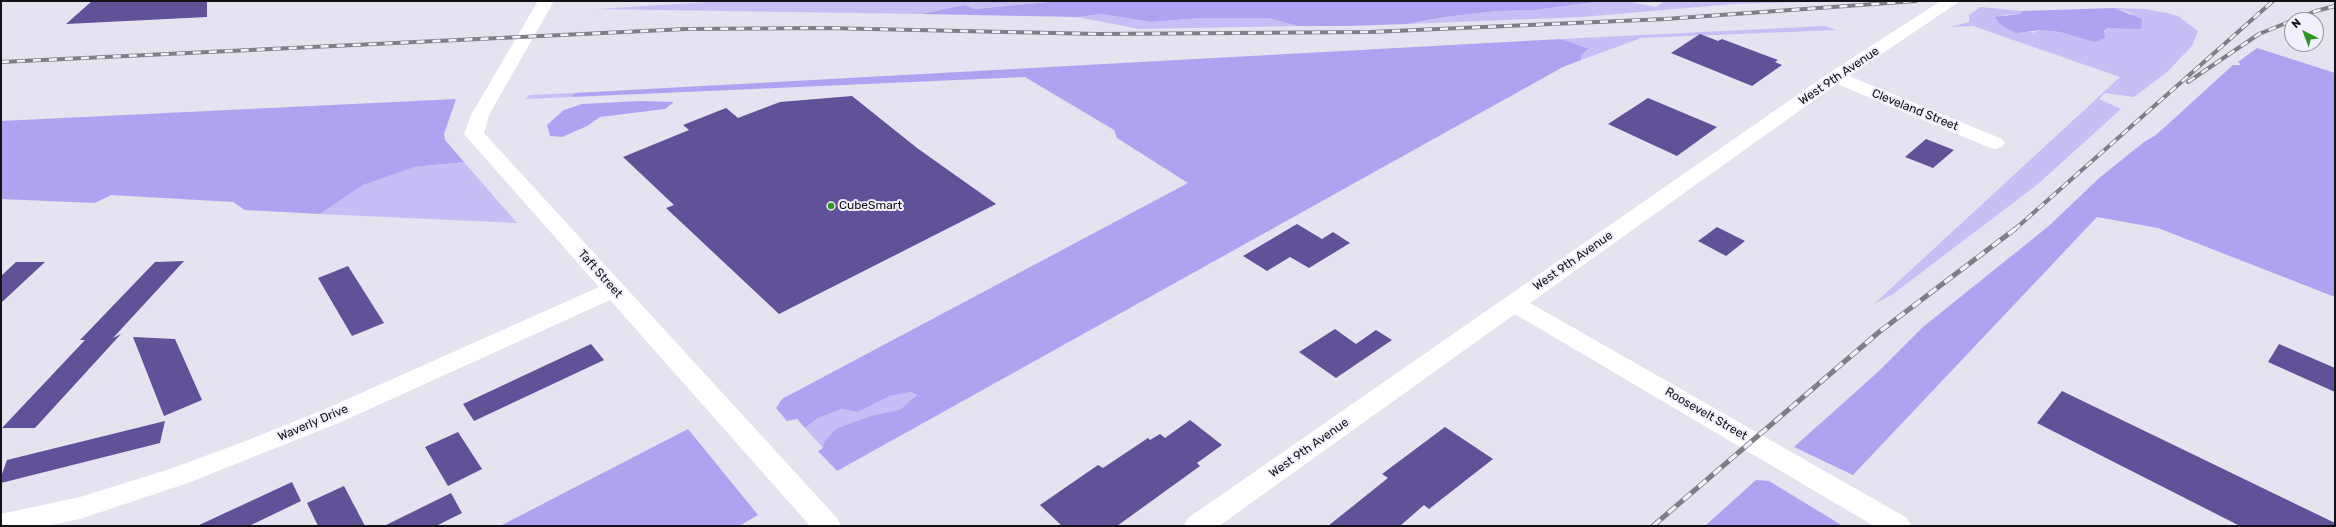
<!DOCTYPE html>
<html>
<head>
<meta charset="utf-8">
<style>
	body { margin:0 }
	#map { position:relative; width:2336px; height:527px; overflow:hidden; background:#e4e3ef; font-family:Rubik,sans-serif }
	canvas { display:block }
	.frame { position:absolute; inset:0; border:2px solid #121115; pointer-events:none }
	.north { position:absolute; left:2284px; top:12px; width:40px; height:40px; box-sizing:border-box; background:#f1f0fc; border:1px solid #9897a0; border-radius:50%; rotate:318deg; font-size:11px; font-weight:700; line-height:16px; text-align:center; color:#121115 }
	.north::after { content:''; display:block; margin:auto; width:14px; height:18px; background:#2b9620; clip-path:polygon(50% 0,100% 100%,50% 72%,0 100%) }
</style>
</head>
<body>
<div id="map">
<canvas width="2336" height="527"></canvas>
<div class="frame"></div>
<div class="north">N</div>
</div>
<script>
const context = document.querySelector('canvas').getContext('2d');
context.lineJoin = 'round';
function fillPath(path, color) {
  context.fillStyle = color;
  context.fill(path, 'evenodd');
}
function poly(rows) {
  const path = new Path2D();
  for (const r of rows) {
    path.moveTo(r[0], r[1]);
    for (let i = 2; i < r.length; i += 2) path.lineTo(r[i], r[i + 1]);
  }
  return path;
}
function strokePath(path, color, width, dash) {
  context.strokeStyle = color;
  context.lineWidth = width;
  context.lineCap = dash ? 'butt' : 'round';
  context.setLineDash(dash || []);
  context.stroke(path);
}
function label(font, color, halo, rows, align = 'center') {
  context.font = font + ' Rubik,sans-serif';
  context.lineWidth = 4;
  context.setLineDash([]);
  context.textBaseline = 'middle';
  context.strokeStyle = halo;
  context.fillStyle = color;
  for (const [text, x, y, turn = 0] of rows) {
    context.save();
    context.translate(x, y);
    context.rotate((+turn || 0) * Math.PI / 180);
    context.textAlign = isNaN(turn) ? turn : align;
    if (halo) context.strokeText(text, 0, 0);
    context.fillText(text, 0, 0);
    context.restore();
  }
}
fillPath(poly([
	[723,1,1058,1,975,9,965,5,921,14,598,9],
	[1602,1,1626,1,1656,7,1665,1,1840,1,1733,4,1582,17,1406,24,1444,17,1497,11,1535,10],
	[1980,7,2022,11,2020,14,2003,15,2032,33,2040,30,2060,32,2094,42,2108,28,2141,28,2131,13,2114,8,2145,9,2167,13,2178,16,2198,31,2192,46,2167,72,2134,97,2105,93,2099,99,2121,109,2038,184,1893,294,1874,304,2120,77,1973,26,1951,27,1969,22,1969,15],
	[1101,14,1152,22,1200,18,1268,18,1298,26,1139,29,1077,17],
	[1825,26,1836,30,1641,38,1581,60,1581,55,1589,50,1561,39],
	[575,93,572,97,526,99,529,95],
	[464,162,517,223,320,214,363,185,415,167],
	[910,392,917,396,901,410,874,415,837,428,823,448,805,428,818,418,842,409,858,412,890,396]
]), '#c7bef5');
fillPath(poly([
	[1058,1,1602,1,1535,10,1497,11,1444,17,1406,24,1347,26,1298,26,1268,18,1200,18,1152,22,1101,14,1077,17,921,14,965,5,975,9],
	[2114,8,2142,19,2141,29,2108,28,2104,31,2105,38,2094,42,2060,32,2040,30,2016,33,2001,25,1995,17,2020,14,2022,11],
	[1561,39,1589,49,1581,55,1581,60,1563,67,837,471,818,451,823,448,824,442,837,428,874,415,900,410,917,395,910,392,890,396,858,412,842,409,818,418,805,428,797,419,787,421,776,408,782,399,1188,183,1117,138,1114,130,1025,77,572,97,575,93],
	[2257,48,2335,73,2335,297,2158,228,2097,217,1853,475,1794,447,1879,371,1923,327,2050,225,2098,179,2144,142,2156,135,2233,65,2241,65,2238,62],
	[456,99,444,134,445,140,464,162,415,167,363,185,320,214,245,210,233,202,111,195,95,203,1,199,1,121],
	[640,101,674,102,665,109,600,117,587,126,562,137,550,136,547,125,564,110,582,104],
	[688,429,758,515,739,526,500,526],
	[1756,480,1769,481,1843,526,1705,526]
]), '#b0a2f1');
fillPath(poly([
	[92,1,207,1,207,17,66,24],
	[1700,34,1718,41,1722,39,1778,60,1775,62,1782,65,1752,86,1671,53],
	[852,96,917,148,996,204,779,314,666,208,674,205,623,157,689,130,683,125,726,108,738,118,780,102],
	[1648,98,1717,127,1677,156,1608,124],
	[1926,139,1954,150,1933,168,1905,157],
	[1297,224,1322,239,1333,232,1350,243,1309,268,1290,257,1267,271,1243,256],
	[1717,227,1745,241,1726,256,1698,241],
	[184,261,113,338,121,334,35,428,2,428,85,340,80,340,155,262],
	[16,262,45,262,1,303,1,276],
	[348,266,384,323,352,336,318,278],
	[1335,329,1356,344,1376,330,1392,340,1336,378,1299,352],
	[133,337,175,339,202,400,164,416],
	[591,344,604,360,474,421,463,404],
	[2279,344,2335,368,2335,392,2268,362],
	[2062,391,2335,523,2335,526,2240,526,2037,423],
	[1190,420,1222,445,1197,463,1200,466,1117,526,1062,526,1040,505,1098,465,1103,468,1148,438,1150,440,1160,434,1165,438],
	[165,421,160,443,1,483,1,477,7,460],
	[1445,427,1493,459,1429,509,1424,505,1400,526,1328,526,1388,478,1382,474],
	[458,432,482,469,448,486,425,447],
	[292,482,301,501,249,526,197,526],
	[344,486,365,526,318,526,307,503],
	[451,493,462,513,436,526,384,526]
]), '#615198');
fillPath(poly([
	[538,1,554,1,489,115,484,133,837,518,841,526,810,526,610,300,341,422,188,483,80,519,46,526,1,526,1,514,80,497,170,469,243,442,323,410,599,287,464,134,471,115,538,1],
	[1941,1,1960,1,1849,76,2002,139,2005,143,2002,147,1995,149,1988,147,1837,84,1530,303,1907,518,1911,526,1874,526,1515,314,1219,526,1184,526,1188,518,1829,73,1941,1]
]), '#fff');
const railFar1 = poly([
	[1,62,686,29,825,28,1099,34,1370,32,1665,19,1916,1],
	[2188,82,2259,34,2316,11,2335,6],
	[2014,230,2273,1]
]);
const rail = poly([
	[1653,526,1879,332,2015,229]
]);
strokePath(railFar1, '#7f7e87', 4);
strokePath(rail, '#7f7e87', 5);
strokePath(railFar1, '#f1f0fc', 2.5, [8]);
strokePath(rail, '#f1f0fc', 3.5, [10]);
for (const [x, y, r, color] of [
	[831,206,4,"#2b9620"]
]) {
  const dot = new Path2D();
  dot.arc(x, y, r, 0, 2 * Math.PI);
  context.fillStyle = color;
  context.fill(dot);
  strokePath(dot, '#f1f0fc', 1.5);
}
label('12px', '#121115', '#f1f0fc', [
	["West 9th Avenue",1839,76,-34],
	["Cleveland Street",1915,110,22],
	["West 9th Avenue",1573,261,-35],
	["Taft Street",600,274,48],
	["Roosevelt Street",1706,414,30],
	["Waverly Drive",313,423,-23],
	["West 9th Avenue",1309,448,-35]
]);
label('12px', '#121115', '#f1f0fc', [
	["CubeSmart",839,206]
], 'left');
</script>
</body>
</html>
